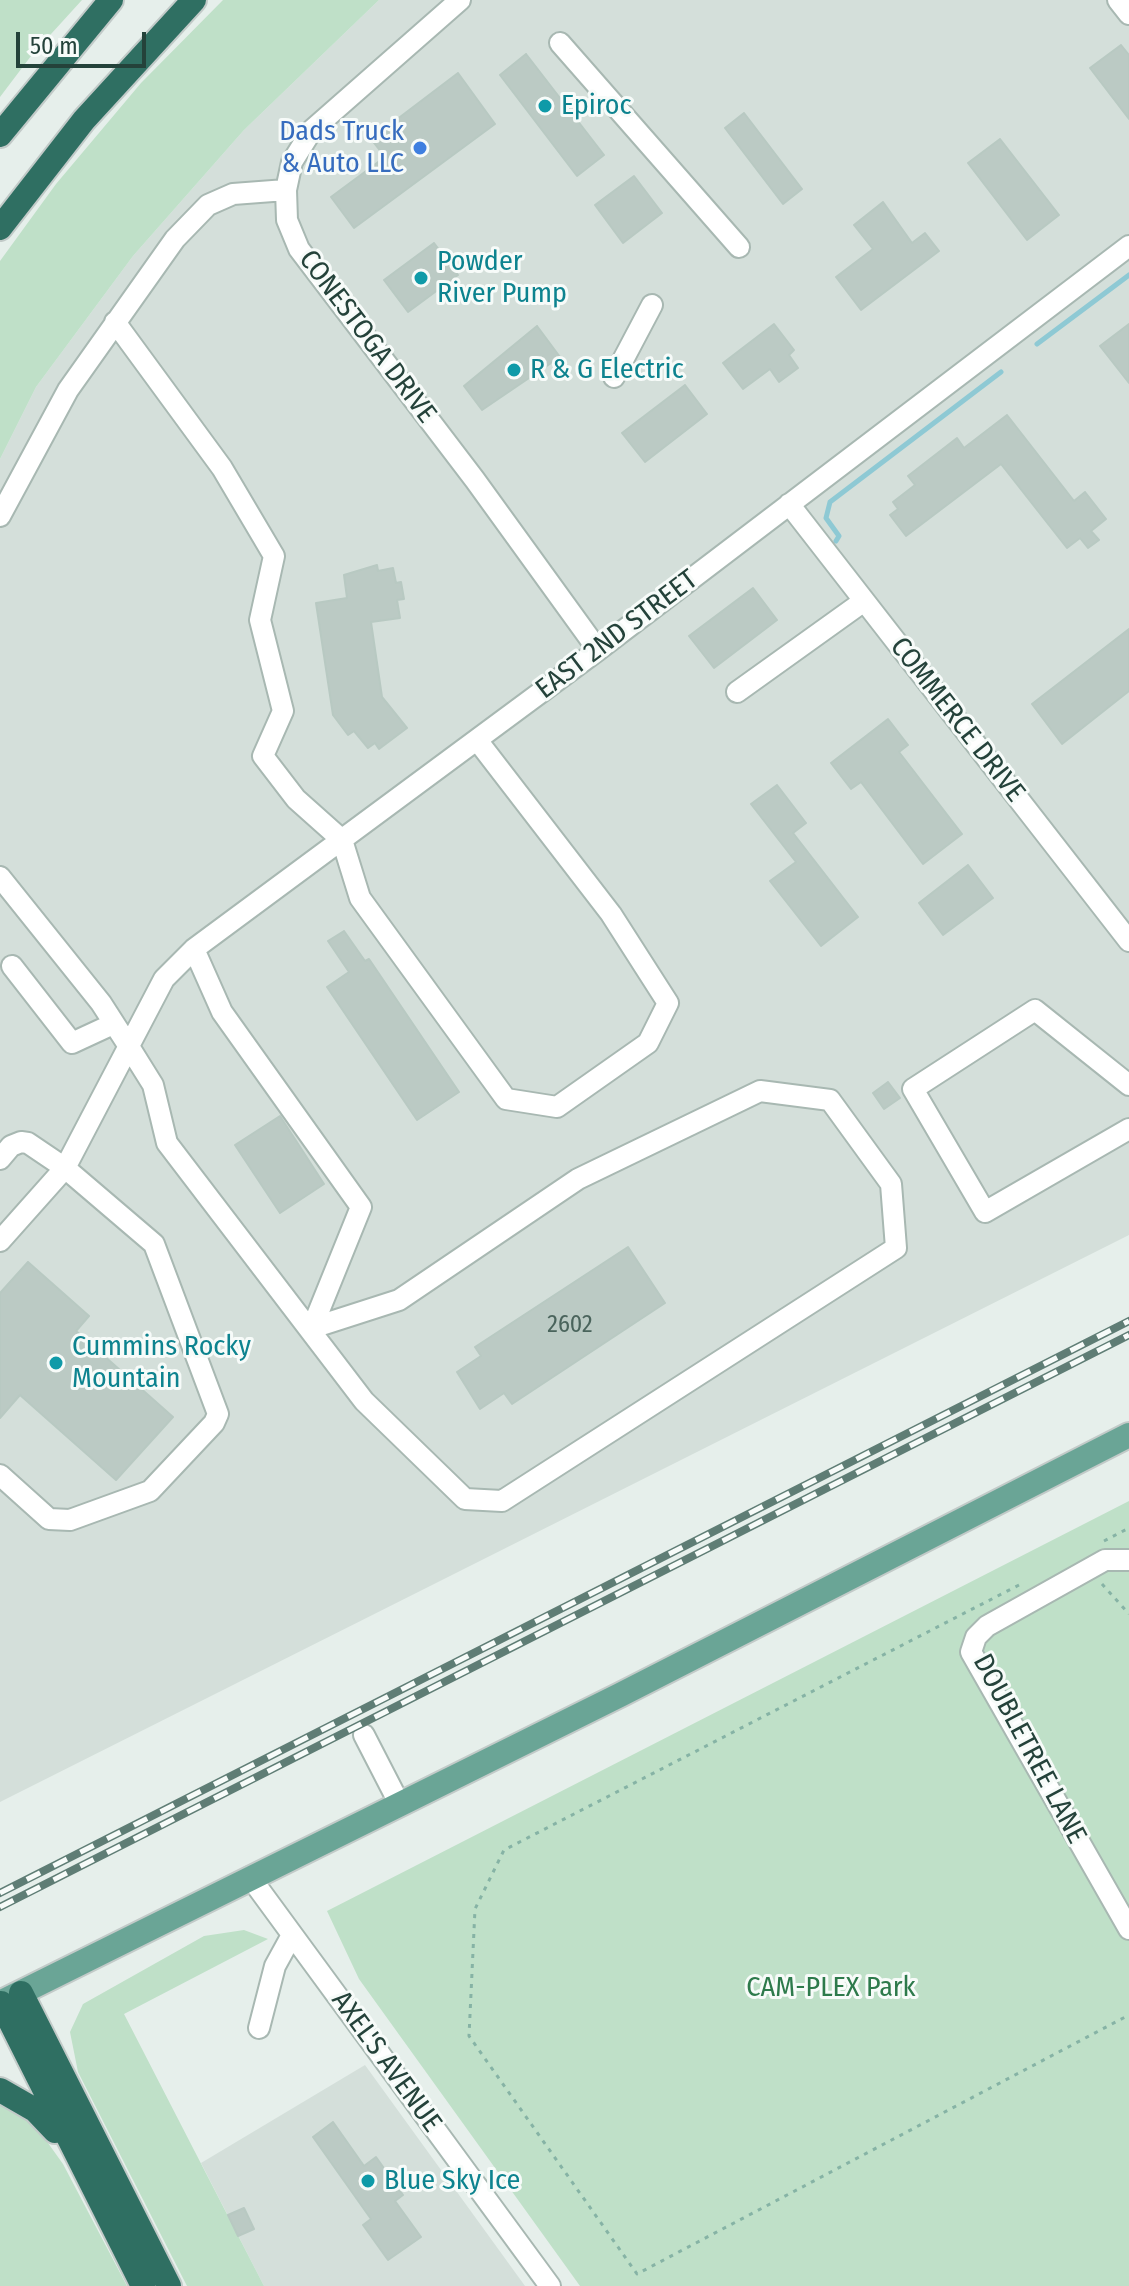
<!DOCTYPE html>
<html>
<head>
<meta charset="utf-8">
<style>
	body { margin:0 }
	#map { position:relative; width:1129px; height:2286px; overflow:hidden; background:#e6efeb; font-family:"Fira Sans Condensed",sans-serif }
	canvas { display:block }
	.scale { position:absolute; left:16px; top:32px; width:130px; height:36px; box-sizing:border-box; border:4px solid #24423a; border-top:0; padding-left:10px; font-size:24px; line-height:28px; white-space:nowrap; color:#24423a; -webkit-text-stroke:6px #f7fbf9; paint-order:stroke }
</style>
</head>
<body>
<div id="map">
<canvas width="1129" height="2286"></canvas>
<div class="scale">50 m</div>
</div>
<script>
const context = document.querySelector('canvas').getContext('2d');
context.lineJoin = 'round';
function fillPath(path, color) {
  context.fillStyle = color;
  context.fill(path, 'evenodd');
}
function poly(rows) {
  const path = new Path2D();
  for (const r of rows) {
    path.moveTo(r[0], r[1]);
    for (let i = 2; i < r.length; i += 2) path.lineTo(r[i], r[i + 1]);
  }
  return path;
}
function strokePath(path, color, width, dash) {
  context.strokeStyle = color;
  context.lineWidth = width;
  context.lineCap = dash ? 'butt' : 'round';
  context.setLineDash(dash || []);
  context.stroke(path);
}
function label(font, color, halo, rows, align = 'center') {
  context.font = font + ' "Fira Sans Condensed",sans-serif';
  context.lineWidth = 6;
  context.setLineDash([]);
  context.textBaseline = 'middle';
  context.strokeStyle = halo;
  context.fillStyle = color;
  for (const [text, x, y, turn = 0] of rows) {
    context.save();
    context.translate(x, y);
    context.rotate((+turn || 0) * Math.PI / 180);
    context.textAlign = isNaN(turn) ? turn : align;
    if (halo) context.strokeText(text, 0, 0);
    context.fillText(text, 0, 0);
    context.restore();
  }
}
fillPath(poly([
	[379,0,1129,0,1129,1235,0,1802,0,459,36,387,133,256,244,130],
	[365,2065,525,2286,264,2286,201,2163]
]), '#d4dfda');
fillPath(poly([
	[0,0,82,0,31,56,0,97],
	[223,0,379,0,244,130,133,256,36,387,0,459,0,261,56,184,141,83],
	[1129,1501,1129,2286,580,2286,359,1979,327,1911],
	[244,1930,268,1939,124,2014,264,2286,187,2286,78,2072,70,2032,83,2004,204,1936],
	[0,2103,33,2122,63,2164,127,2286,0,2286]
]), '#bfe0c8');
strokePath(poly([
	[1037,344,1129,275],
	[836,541,839,536,826,518,830,502,1001,372]
]), '#8ec9d4', 5);
const building = poly([
	[1121,45,1129,55,1129,119,1090,68,1121,45],
	[526,54,604,155,577,176,500,75,526,54],
	[458,73,495,124,354,228,331,197,385,157,371,139,458,73],
	[744,113,802,189,783,204,725,128,744,113],
	[1000,139,1059,215,1027,240,968,163,1000,139],
	[634,176,662,213,623,243,595,205,634,176],
	[883,202,912,243,925,233,939,251,861,310,836,277,873,249,854,225,883,202],
	[434,243,458,275,408,312,384,280,434,243],
	[774,324,794,350,789,355,798,368,779,382,770,369,743,389,723,363,774,324],
	[1129,324,1129,383,1100,346,1129,324],
	[537,326,560,357,482,410,464,386,537,326],
	[685,385,707,414,645,462,622,433,685,385],
	[1007,415,1074,501,1085,492,1106,519,1091,531,1099,540,1088,548,1080,538,1067,548,1001,464,906,536,890,515,898,509,893,502,915,485,908,476,957,438,964,448,1007,415],
	[377,565,378,571,393,568,396,583,401,582,404,599,397,600,400,618,371,622,382,697,407,728,379,749,375,743,368,748,354,731,348,735,333,715,316,603,347,598,344,575,377,565],
	[753,588,777,620,714,668,689,636,753,588],
	[1129,629,1129,691,1062,744,1032,704,1129,629],
	[888,719,908,745,899,752,962,834,923,864,861,782,851,789,831,763,888,719],
	[777,785,806,823,793,833,858,917,821,946,770,881,796,862,751,804,777,785],
	[968,865,993,898,943,935,919,903,968,865],
	[344,931,365,961,369,959,459,1092,417,1120,327,987,349,972,328,941,344,931],
	[888,1082,900,1098,884,1109,873,1093,888,1082],
	[280,1116,324,1184,280,1213,235,1145,280,1116],
	[628,1247,665,1303,512,1404,504,1393,480,1409,457,1372,481,1356,475,1347,628,1247],
	[28,1262,89,1316,76,1331,173,1417,116,1480,20,1395,0,1418,0,1293,28,1262],
	[333,2122,364,2166,376,2157,403,2195,395,2201,421,2237,388,2260,363,2225,371,2219,313,2137,333,2122],
	[244,2208,254,2229,238,2236,228,2215,244,2208]
]);
fillPath(building, '#bbcac4');
strokePath(building, '#b8c9c2', 2);
const minor = poly([
	[460,0,312,130,292,162,286,190,287,220,299,249,475,480,598,650],
	[1118,0,1129,14],
	[560,43,739,247],
	[115,322,222,468,274,556,260,620,283,711,263,756,296,799,342,840,360,898,506,1099,557,1107,648,1043,668,1003,611,914,477,740],
	[614,377,652,305],
	[789,504,1129,941],
	[0,516,68,390,175,239,208,205,233,194,286,190],
	[737,692,864,601],
	[0,877,101,1003,128,1045,153,1085,167,1143,364,1401,465,1499,502,1501,896,1248,891,1184,830,1100,760,1091,578,1179,399,1300,312,1328],
	[194,949,222,1012,361,1207,312,1328],
	[12,966,72,1043,113,1024],
	[1129,1085,1035,1010,913,1089,985,1212,1129,1129],
	[0,1159,11,1146,21,1142,28,1143,65,1168,154,1244,218,1414,214,1423,150,1491,70,1520,49,1519,0,1475],
	[0,1241,65,1168,164,979,194,949,598,650,1129,246],
	[1129,1560,1105,1560,987,1626,976,1637,971,1652,1129,1929],
	[364,1735,399,1803],
	[250,1877,550,2286],
	[259,2028,275,1966,292,1935]
]);
const major = poly([
	[2,2002,620,1695,1129,1435]
]);
const highway = poly([
	[0,135,111,0],
	[0,228,84,120,194,0],
	[21,1993,169,2286],
	[1,2003,143,2286],
	[0,2090,35,2110,55,2131]
]);
strokePath(minor, '#a8b8b2', 24);
strokePath(major, '#c2cac8', 28);
strokePath(highway, '#c2cac8', 28);
strokePath(poly([
	[1104,1541,1129,1528],
	[1102,1584,1129,1614],
	[1019,1585,504,1850,475,1909,469,2036,637,2274,1129,2015]
]), '#86b3a5', 3, [4, 6]);
strokePath(minor, '#fff', 20);
strokePath(major, '#6aa596', 24);
strokePath(highway, '#2f6f62', 24);
const rail = poly([
	[0,1893,1129,1321],
	[0,1907,1129,1335]
]);
strokePath(rail, '#5f7d75', 8);
strokePath(rail, '#f7fbf9', 5, [15]);
for (const [x, y, r, color] of [
	[545,106,8,"#0f9aa8"],
	[420,148,8,"#3f7fe0"],
	[421,278,8,"#0f9aa8"],
	[514,370,8,"#0f9aa8"],
	[56,1363,8,"#0f9aa8"],
	[368,2181,8,"#0f9aa8"]
]) {
  const dot = new Path2D();
  dot.arc(x, y, r, 0, 2 * Math.PI);
  context.fillStyle = color;
  context.fill(dot);
  strokePath(dot, '#f7fbf9', 3);
}
label('24px', '#4a645c', null, [
	["2602",570,1325]
]);
label('28px', '#0d838f', '#f7fbf9', [
	["Epiroc",561,106],
	["Powder",437,262],
	["River Pump",437,294],
	["R & G Electric",530,370],
	["Cummins Rocky",72,1347],
	["Mountain",72,1379],
	["Blue Sky Ice",384,2181]
], 'left');
label('28px', '#366cbe', '#f7fbf9', [
	["Dads Truck",404,132],
	["& Auto LLC",404,164]
], 'right');
label('28px', '#24423a', '#f7fbf9', [
	["CONESTOGA DRIVE",367,337,53],
	["EAST 2ND STREET",617,635,-37],
	["COMMERCE DRIVE",957,720,52],
	["DOUBLETREE LANE",1029,1749,62],
	["AXEL'S AVENUE",386,2062,54]
]);
label('28px', '#2d7a4b', '#f7fbf9', [
	["CAM-PLEX Park",831,1988]
]);
</script>
</body>
</html>
